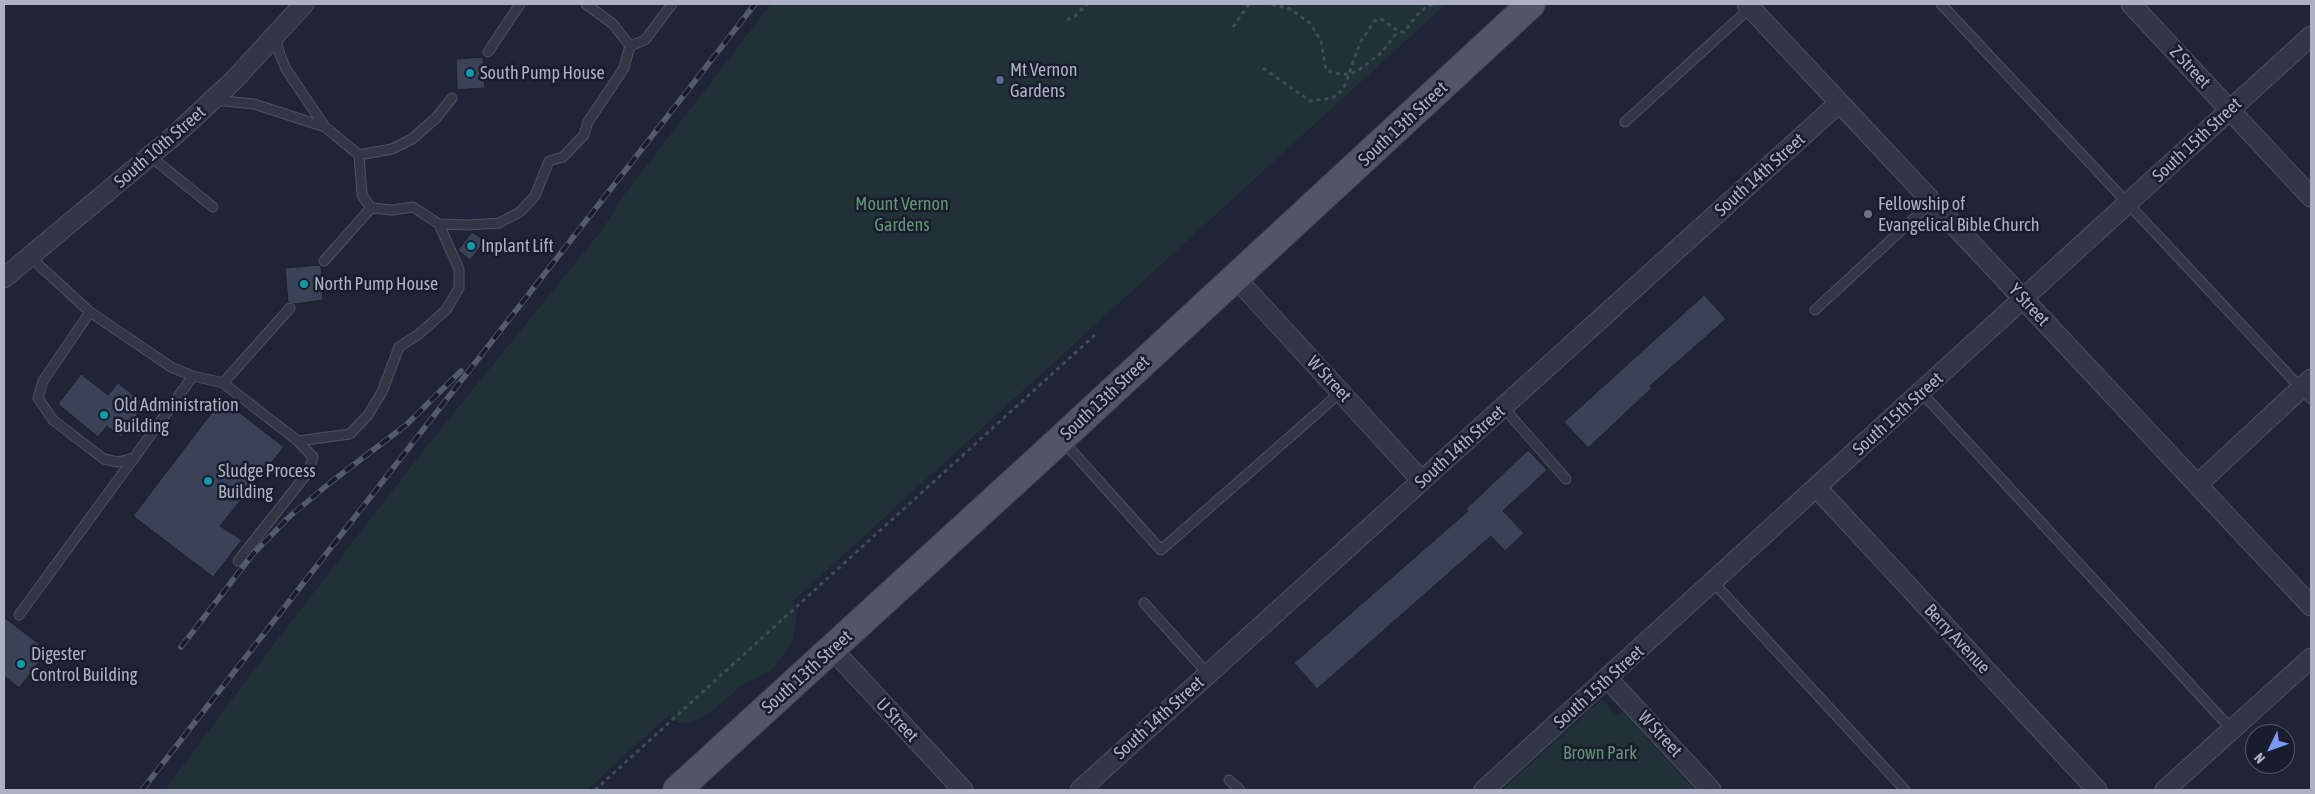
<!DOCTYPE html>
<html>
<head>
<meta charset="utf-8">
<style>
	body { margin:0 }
	#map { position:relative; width:2315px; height:794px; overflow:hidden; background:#1f2536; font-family:"Asap Condensed",sans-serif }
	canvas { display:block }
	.frame { position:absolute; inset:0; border:5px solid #acb1c4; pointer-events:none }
	.north { position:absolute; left:2245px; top:724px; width:50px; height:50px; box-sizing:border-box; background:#181d2b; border:1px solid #535868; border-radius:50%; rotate:228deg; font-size:14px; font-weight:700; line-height:20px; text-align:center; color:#acb1c4 }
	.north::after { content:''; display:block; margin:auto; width:18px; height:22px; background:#7c99f9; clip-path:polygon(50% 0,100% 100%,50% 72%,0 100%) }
</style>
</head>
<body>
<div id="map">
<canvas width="2315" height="794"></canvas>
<div class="frame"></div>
<div class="north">N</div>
</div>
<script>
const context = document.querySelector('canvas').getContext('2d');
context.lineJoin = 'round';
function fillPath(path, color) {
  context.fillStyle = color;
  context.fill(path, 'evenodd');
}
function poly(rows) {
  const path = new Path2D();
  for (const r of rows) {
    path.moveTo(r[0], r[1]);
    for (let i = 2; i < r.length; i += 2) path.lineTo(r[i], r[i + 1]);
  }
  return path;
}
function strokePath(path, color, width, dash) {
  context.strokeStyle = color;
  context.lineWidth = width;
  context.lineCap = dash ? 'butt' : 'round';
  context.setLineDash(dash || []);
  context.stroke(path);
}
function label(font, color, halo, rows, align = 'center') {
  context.font = font + ' "Asap Condensed",sans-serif';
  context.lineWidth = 5;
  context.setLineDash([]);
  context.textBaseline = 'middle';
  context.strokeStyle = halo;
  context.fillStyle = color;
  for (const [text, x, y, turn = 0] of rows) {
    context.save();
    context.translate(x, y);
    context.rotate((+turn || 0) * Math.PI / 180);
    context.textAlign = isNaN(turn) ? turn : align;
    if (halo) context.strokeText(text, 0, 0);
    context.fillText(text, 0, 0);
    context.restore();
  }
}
fillPath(poly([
	[771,4,1446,4,793,601,797,615,792,643,772,670,741,686,707,715,688,724,678,723,669,715,587,790,165,790,247,679,423,451,602,230,624,195],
	[1602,699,1617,716,1622,711,1695,790,1502,790]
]), '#213137');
const building = poly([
	[483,57,485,88,457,90,456,59,483,57],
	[472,232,485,241,470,260,458,250,472,232],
	[319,265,321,266,323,300,295,304,288,302,285,268,319,265],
	[1704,295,1726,319,1650,386,1652,388,1588,448,1564,422,1704,295],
	[81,374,108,395,118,383,145,404,121,437,107,426,98,437,58,404,81,374],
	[222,399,284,447,220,526,242,540,213,577,133,516,222,399],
	[1528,450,1547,470,1503,511,1524,533,1505,551,1491,536,1317,689,1294,663,1468,511,1466,509,1528,450],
	[4,617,48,651,19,688,4,676,4,617]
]);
fillPath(building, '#3b4257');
strokePath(building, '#1a1f2d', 1);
const lane = poly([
	[1941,4,2311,399],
	[276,37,279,52,286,69,325,127],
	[630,46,645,40,672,4],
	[488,52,520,4],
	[214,100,254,104,325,127,359,155,362,195,371,208,392,210,413,207,439,224,459,269,459,288,446,310,419,334,399,347,382,392,368,415,350,434,298,441],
	[1625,122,1750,8],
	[359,155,392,149,412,139,436,118,452,98],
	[150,156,213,207],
	[439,224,469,225,499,223,520,212,535,196,549,161,563,157,584,135,588,122,624,68,630,46,613,24,586,4],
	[29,256,90,312,171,367,193,376,223,383,298,441,313,457,309,471,238,561],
	[324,261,371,208],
	[1815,310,1932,202],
	[90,312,43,381,38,398,53,420,104,459,118,462,134,458,193,376],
	[223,383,290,308],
	[1922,393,2232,730],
	[1503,407,1566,479],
	[1062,440,1161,550,1341,392],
	[1713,582,1905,790],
	[1144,603,1208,674],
	[19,615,134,458],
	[1229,780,1240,790]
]);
const street = poly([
	[1747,4,2311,606],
	[2131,4,2311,197],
	[1235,277,1422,481],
	[4,278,175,135,234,80,304,4],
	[2198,484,2311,379],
	[1817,488,2097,790],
	[832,649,963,790],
	[1608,679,1711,790],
	[1080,790,1839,103],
	[1484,790,2311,36],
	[2165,790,2311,658]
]);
const primary = poly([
	[677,790,1037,461,1531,4]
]);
strokePath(lane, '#4d5262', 11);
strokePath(street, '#4d5262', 21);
strokePath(primary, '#3c4150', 30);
strokePath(poly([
	[1272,4,1290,9,1310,23,1321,41,1326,70,1340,74,1350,74,1359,70,1382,52,1398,31],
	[1067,20,1075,16,1087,4],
	[1233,27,1249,4],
	[1263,68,1310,101,1332,98,1338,95,1345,85,1360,43,1374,21,1381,19,1398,31,1404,32,1416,16,1425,8,1433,4],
	[595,790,1096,334]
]), '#3e4e54', 3, [4, 4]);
strokePath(lane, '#323746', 9);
strokePath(street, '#323746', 19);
strokePath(primary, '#505667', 28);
const rail = poly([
	[181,647,253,554,289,517,331,482,406,425,461,371],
	[142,790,755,4]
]);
strokePath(rail, '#545b6e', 5.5);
strokePath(rail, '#181d2b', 4, [11]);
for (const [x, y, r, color] of [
	[470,73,5,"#0f9aa8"],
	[1000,80,5,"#5c6f8a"],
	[1868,214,5,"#6b7280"],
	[471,246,5,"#0f9aa8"],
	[304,284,5,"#0f9aa8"],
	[104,415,5,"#0f9aa8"],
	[208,481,5,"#0f9aa8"],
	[21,664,5,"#0f9aa8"]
]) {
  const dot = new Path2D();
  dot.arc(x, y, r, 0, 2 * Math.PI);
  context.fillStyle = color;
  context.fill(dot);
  strokePath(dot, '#181d2b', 2);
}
label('18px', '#acb1c4', '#181d2b', [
	["Z Street",2190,67,47],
	["South 13th Street",1403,124,-43],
	["South 15th Street",2197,140,-43],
	["South 10th Street",160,147,-41],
	["South 14th Street",1760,175,-42],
	["Y Street",2029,305,47],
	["W Street",1329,379,47],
	["South 13th Street",1105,398,-43],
	["South 15th Street",1898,414,-42],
	["South 14th Street",1460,447,-42],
	["Berry Avenue",1957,639,47],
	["South 13th Street",807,672,-42],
	["South 15th Street",1599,687,-42],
	["South 14th Street",1159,718,-42],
	["U Street",897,720,47],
	["W Street",1660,734,47]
]);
label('18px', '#acb1c4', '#181d2b', [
	["Mt Vernon",1010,70],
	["Gardens",1010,91],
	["South Pump House",480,73],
	["Fellowship of",1878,204],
	["Evangelical Bible Church",1878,225],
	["Inplant Lift",481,246],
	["North Pump House",314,284],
	["Old Administration",114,405],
	["Building",114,426],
	["Sludge Process",218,471],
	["Building",218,492],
	["Digester",31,654],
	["Control Building",31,675]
], 'left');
label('18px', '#649476', '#181d2b', [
	["Mount Vernon",902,204],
	["Gardens",902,225],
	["Brown Park",1600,753]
]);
</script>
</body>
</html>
